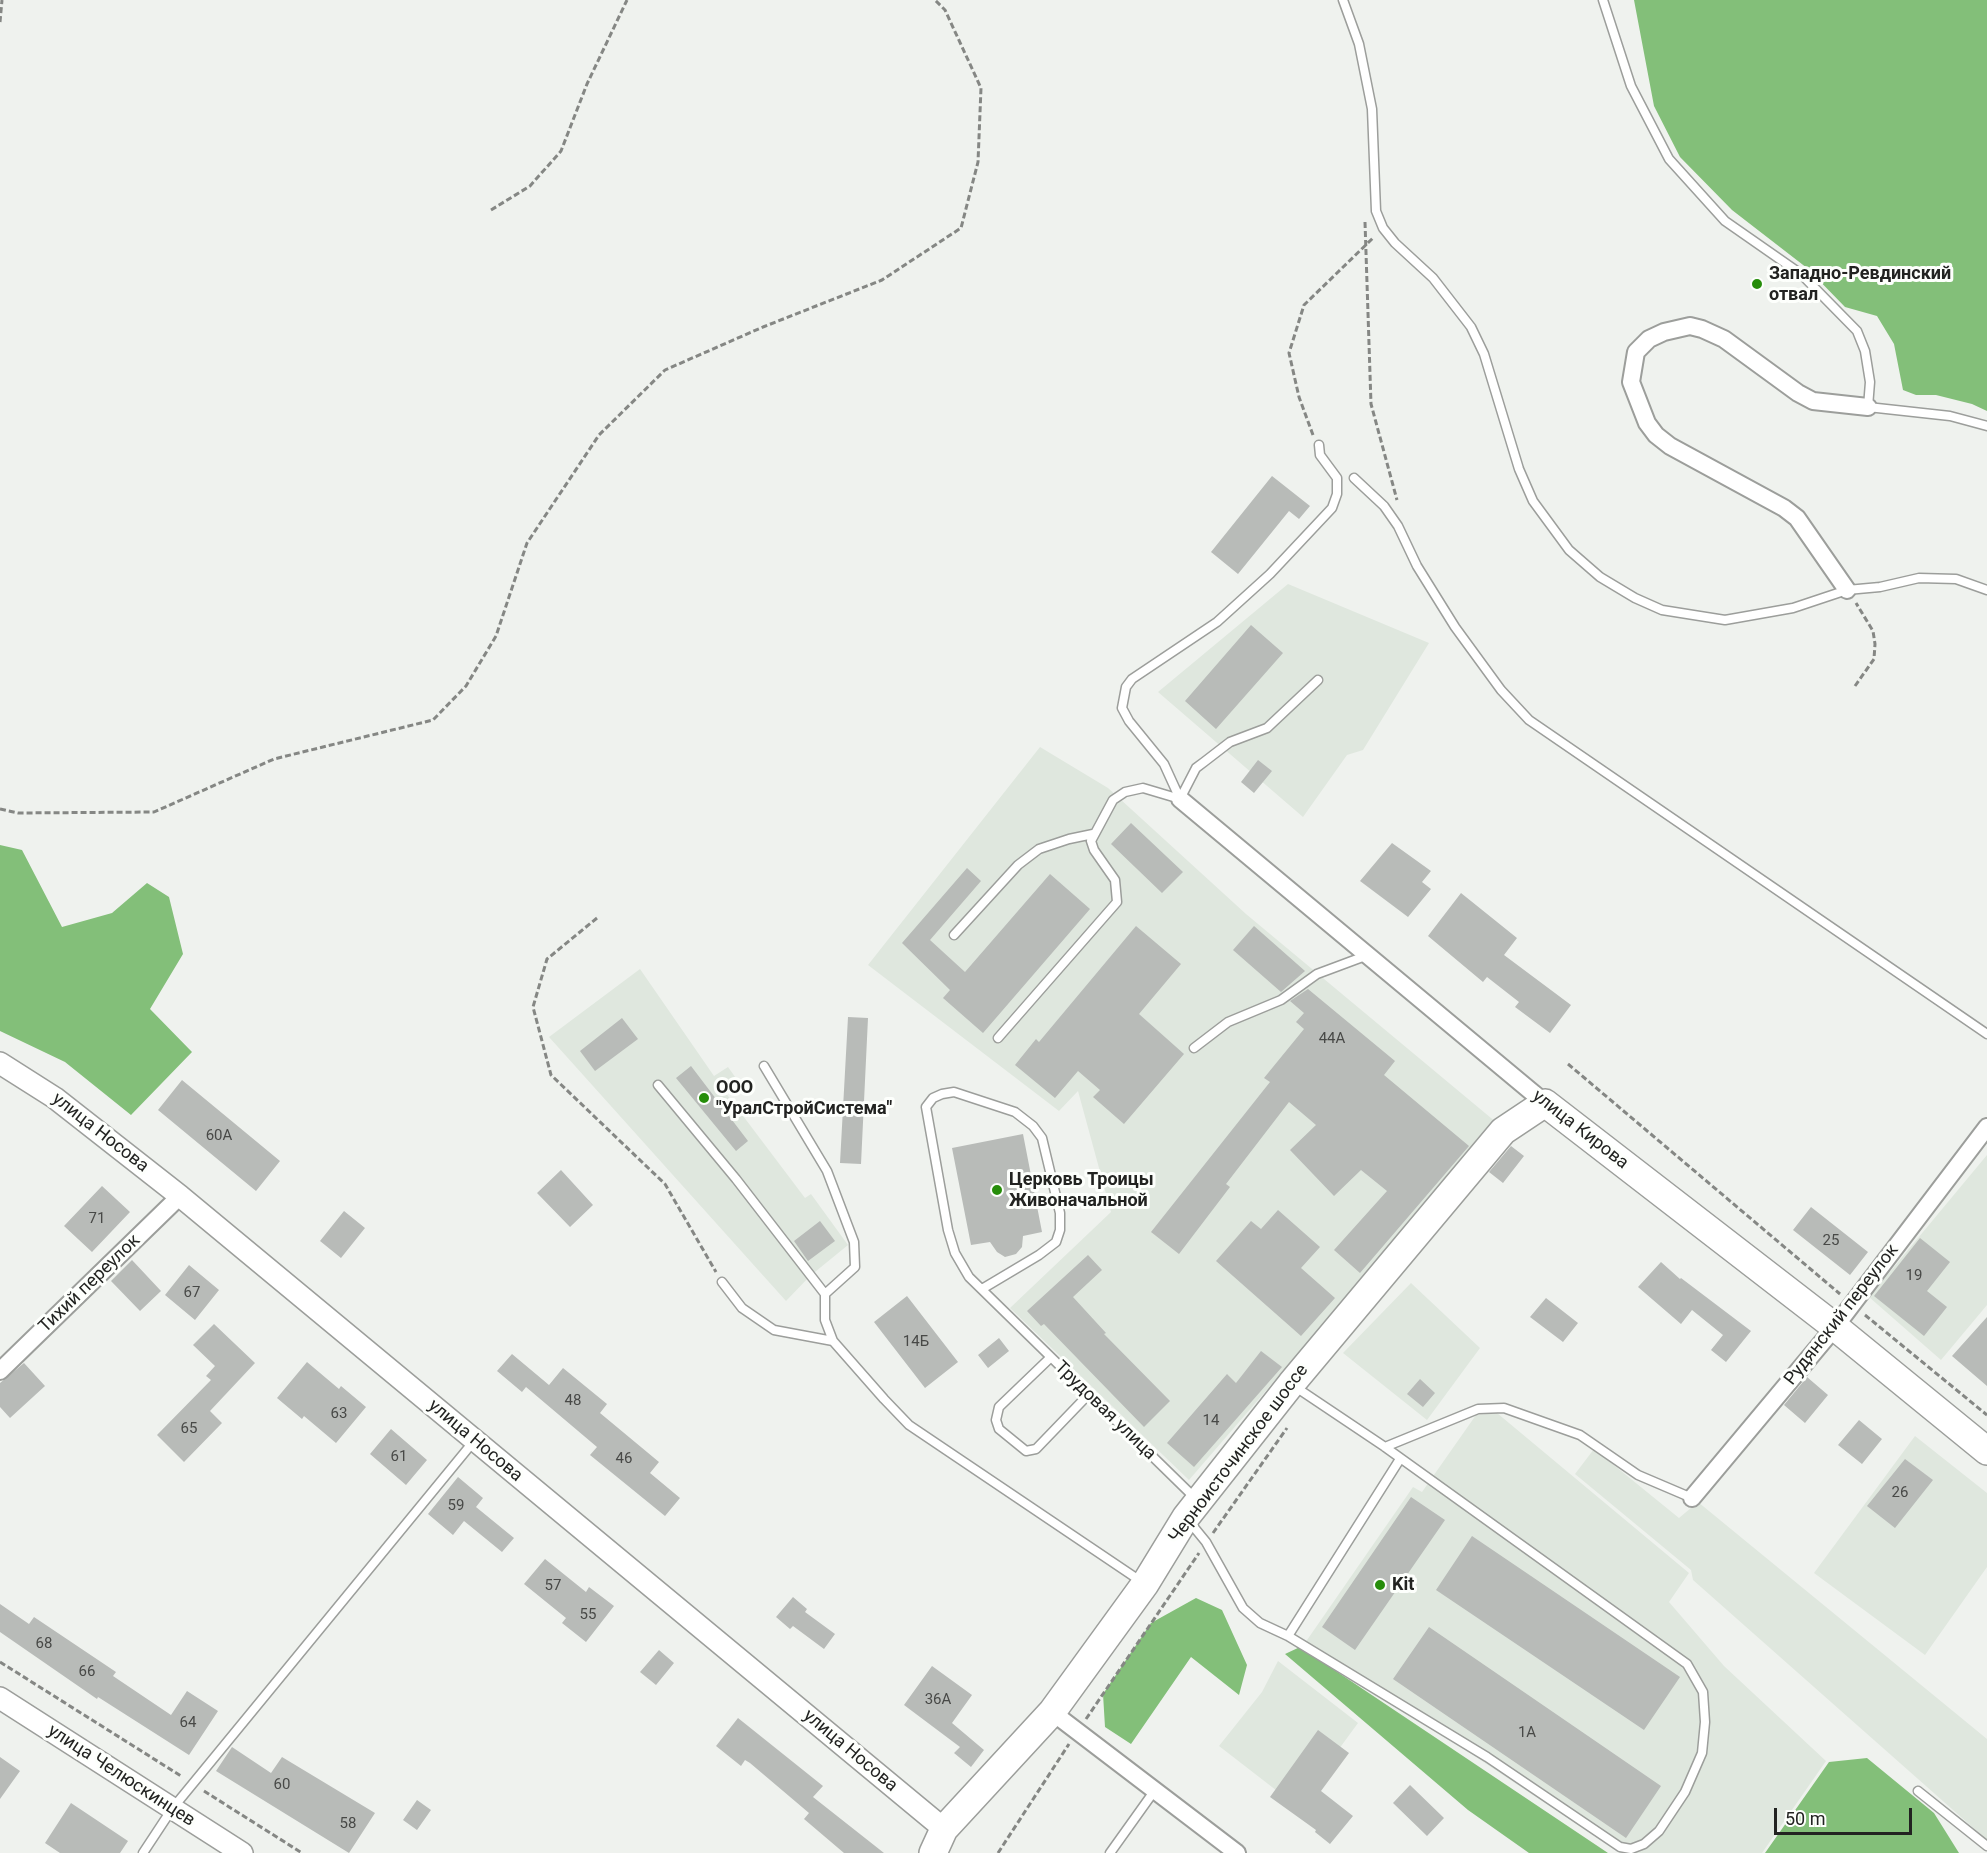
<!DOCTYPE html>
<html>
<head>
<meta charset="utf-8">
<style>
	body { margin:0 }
	#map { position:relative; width:1987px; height:1853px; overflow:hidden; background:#eff2ee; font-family:Roboto,sans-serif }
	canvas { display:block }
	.scale { position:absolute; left:1774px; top:1808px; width:138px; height:27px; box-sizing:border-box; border:3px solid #222321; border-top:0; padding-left:8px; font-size:18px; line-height:21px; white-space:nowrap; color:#222321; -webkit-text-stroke:4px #fdfffc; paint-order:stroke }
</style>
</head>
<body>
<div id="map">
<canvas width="1987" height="1853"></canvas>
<div class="scale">50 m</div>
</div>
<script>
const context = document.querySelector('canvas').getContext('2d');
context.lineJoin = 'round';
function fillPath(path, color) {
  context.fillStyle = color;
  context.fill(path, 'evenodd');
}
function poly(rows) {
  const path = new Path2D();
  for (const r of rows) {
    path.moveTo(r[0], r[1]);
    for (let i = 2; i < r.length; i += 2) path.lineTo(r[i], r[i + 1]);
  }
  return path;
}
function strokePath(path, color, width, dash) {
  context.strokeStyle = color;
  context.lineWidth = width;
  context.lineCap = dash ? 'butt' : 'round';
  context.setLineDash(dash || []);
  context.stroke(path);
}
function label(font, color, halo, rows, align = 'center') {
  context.font = font + ' Roboto,sans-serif';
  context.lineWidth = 6;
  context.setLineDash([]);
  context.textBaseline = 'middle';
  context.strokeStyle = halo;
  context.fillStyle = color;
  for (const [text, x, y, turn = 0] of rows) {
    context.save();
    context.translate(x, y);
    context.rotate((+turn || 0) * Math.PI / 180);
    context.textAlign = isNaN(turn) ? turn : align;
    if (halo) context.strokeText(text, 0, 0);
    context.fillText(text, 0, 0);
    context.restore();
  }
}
fillPath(poly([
	[1288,584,1429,643,1363,750,1347,755,1303,817,1158,692],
	[1040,747,1108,788,1246,914,1497,1123,1189,1480,1010,1308,1111,1212,1078,1091,1059,1111,868,965],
	[640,969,714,1076,728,1067,738,1081,725,1092,805,1198,811,1194,848,1245,810,1276,786,1301,549,1037],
	[1987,1155,1987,1305,1941,1360,1869,1297],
	[1411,1283,1480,1348,1427,1420,1343,1353],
	[1497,1413,1689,1573,1669,1602,1724,1666,1826,1761,1762,1853,1620,1853,1305,1643,1413,1487,1422,1492,1476,1415],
	[1915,1436,1987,1493,1987,1567,1925,1655,1814,1573],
	[1594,1449,1679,1518,1698,1502,1987,1739,1987,1840,1693,1580,1691,1570,1575,1474],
	[1278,1661,1358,1723,1328,1764,1303,1811,1219,1746,1262,1692]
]), '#dfe7de');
fillPath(poly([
	[1634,0,1987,0,1987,411,1972,404,1936,395,1916,395,1903,390,1894,344,1877,316,1845,307,1807,268,1732,210,1680,157,1654,106],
	[0,845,22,850,62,927,112,913,147,883,169,897,183,954,150,1009,192,1052,131,1115,65,1062,0,1031],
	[1196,1598,1222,1610,1247,1665,1239,1695,1191,1657,1131,1744,1105,1727,1103,1694,1151,1623],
	[1300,1647,1608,1853,1529,1853,1468,1810,1285,1654],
	[1867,1758,1934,1813,1959,1853,1765,1853,1829,1762]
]), '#83bf79');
fillPath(poly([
	[1272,476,1310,506,1299,519,1289,511,1238,574,1211,552],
	[1251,625,1283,653,1216,729,1185,701],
	[1258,760,1272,771,1254,793,1241,782],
	[1131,823,1183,872,1162,893,1111,844],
	[1392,843,1431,871,1422,882,1431,889,1408,917,1360,881],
	[967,868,981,881,930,940,965,972,1050,874,1090,909,983,1033,943,998,950,990,902,943],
	[1461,893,1517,938,1504,955,1571,1005,1550,1033,1515,1007,1519,1002,1487,977,1483,982,1428,936],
	[1136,926,1181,964,1139,1014,1184,1054,1124,1124,1093,1097,1100,1090,1078,1071,1055,1098,1015,1065,1036,1039,1039,1042],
	[1254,926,1305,971,1281,992,1233,950],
	[1308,989,1395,1061,1384,1075,1469,1146,1360,1273,1334,1250,1387,1191,1361,1170,1334,1196,1290,1150,1316,1125,1289,1102,1226,1184,1230,1187,1179,1254,1151,1232,1270,1082,1264,1078,1304,1029,1296,1022,1304,1013,1290,1001],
	[848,1017,868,1018,861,1164,840,1163],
	[622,1018,638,1039,595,1071,580,1051],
	[691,1066,748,1141,736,1151,676,1078],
	[182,1080,280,1161,256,1191,158,1110],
	[1023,1134,1042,1232,1023,1236,1022,1247,1016,1254,1005,1257,997,1252,990,1242,971,1245,952,1148],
	[1511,1146,1524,1156,1503,1183,1489,1172],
	[561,1170,593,1205,570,1227,537,1193],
	[102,1186,130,1212,92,1252,64,1226],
	[1811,1207,1868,1252,1850,1275,1793,1230],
	[1278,1210,1320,1247,1301,1268,1335,1298,1301,1336,1216,1261,1251,1221,1261,1229],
	[344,1211,365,1228,341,1258,320,1241],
	[820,1221,835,1241,808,1261,794,1241],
	[1920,1238,1950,1262,1927,1291,1947,1307,1924,1336,1874,1296],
	[1088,1255,1102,1270,1073,1297,1106,1333,1104,1334,1170,1401,1144,1427,1044,1324,1041,1326,1027,1311],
	[132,1260,161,1291,140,1311,111,1281],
	[1661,1262,1680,1279,1681,1278,1751,1331,1726,1362,1711,1350,1723,1335,1692,1310,1681,1324,1638,1287],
	[189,1265,219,1290,195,1320,165,1295],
	[907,1296,958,1362,925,1388,874,1322],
	[1546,1298,1578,1323,1563,1342,1530,1317],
	[1987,1317,1987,1386,1952,1356],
	[214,1324,255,1363,210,1411,222,1423,184,1462,157,1435,211,1380,206,1376,215,1366,193,1345],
	[999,1338,1009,1351,988,1368,978,1355],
	[1261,1351,1282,1367,1194,1467,1167,1443,1227,1374,1236,1383],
	[512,1354,549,1385,563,1368,607,1404,600,1413,659,1462,650,1473,680,1498,665,1516,590,1455,597,1447,526,1387,522,1392,497,1371],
	[307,1362,339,1389,341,1386,366,1407,336,1443,304,1416,302,1419,277,1398],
	[24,1363,45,1386,10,1418,0,1407,0,1383],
	[1807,1377,1828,1395,1805,1423,1784,1405],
	[1420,1379,1435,1393,1423,1407,1407,1394],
	[1859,1420,1882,1439,1862,1464,1838,1445],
	[391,1429,427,1460,406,1485,370,1454],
	[1905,1459,1933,1480,1895,1528,1867,1506],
	[458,1477,483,1498,476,1507,514,1538,502,1552,464,1521,453,1535,428,1514],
	[1411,1497,1445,1520,1355,1650,1322,1627],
	[1472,1536,1680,1677,1644,1730,1436,1590],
	[545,1559,586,1592,589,1587,614,1606,586,1642,562,1623,566,1618,524,1584],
	[793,1597,807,1609,805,1612,835,1634,824,1649,793,1626,790,1629,776,1617],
	[0,1604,29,1624,34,1617,116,1672,113,1676,171,1715,187,1691,218,1711,189,1755,98,1697,97,1699,0,1632],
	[1429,1627,1661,1786,1626,1838,1393,1679],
	[659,1650,674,1663,656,1685,640,1672],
	[932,1666,972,1695,952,1723,984,1750,971,1767,954,1753,960,1747,904,1705],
	[738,1718,823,1786,813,1797,884,1853,844,1853,804,1819,809,1813,750,1763,745,1760,741,1766,716,1746],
	[1318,1730,1349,1753,1321,1791,1353,1816,1330,1844,1315,1832,1316,1830,1270,1797],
	[232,1747,271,1773,282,1757,375,1813,349,1853,216,1771],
	[0,1757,20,1771,0,1799],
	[1410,1785,1444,1818,1427,1836,1393,1803],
	[417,1800,431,1810,417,1830,403,1820],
	[71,1803,128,1841,120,1853,60,1853,45,1843]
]), '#b8bbb8');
const service = poly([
	[1343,0,1359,44,1372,109,1376,211,1383,228,1395,243,1433,278,1471,327,1484,354,1519,469,1533,501,1569,550,1600,577,1635,598,1662,610,1725,620,1793,608,1847,590,1880,587,1919,578,1956,579,1987,590],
	[1603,0,1631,86,1669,159,1725,221,1801,274,1857,331,1865,351,1870,382,1868,407,1950,416,1987,426],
	[1354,478,1384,506,1398,526,1417,566,1455,627,1501,690,1529,720,1987,1034],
	[1318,680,1267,728,1230,742,1204,762,1196,768,1180,799,1164,764,1129,721,1122,708,1126,687,1132,679,1217,622,1270,574,1332,508,1337,494,1337,478,1320,455,1319,445],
	[954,935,1018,865,1039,849,1069,839,1093,834],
	[998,1038,1117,902,1115,880,1094,850,1091,841,1113,800,1125,792,1143,788,1180,799],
	[1194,1048,1228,1022,1281,1000,1317,974,1368,955],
	[764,1066,827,1171,854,1242,855,1267,825,1294],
	[658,1085,736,1179,825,1294,825,1320,833,1341,884,1399,909,1425,1142,1582],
	[722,1282,742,1308,774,1330,833,1341],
	[982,1289,1039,1255,1056,1242,1060,1230,1060,1213,1042,1138,1033,1126,1015,1112,954,1092,942,1094,933,1098,926,1107,948,1230,955,1253,969,1277,1196,1499],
	[1050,1358,999,1407,996,1420,999,1429,1026,1451,1036,1449,1088,1395],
	[1385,1447,1478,1409,1504,1408,1580,1435,1638,1475,1692,1498],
	[1188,1520,1206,1542,1243,1608,1260,1623,1288,1636,1400,1459],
	[1288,1636,1487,1757,1620,1847,1631,1849,1644,1844,1659,1831,1685,1792,1702,1753,1705,1722,1703,1692,1687,1664,1385,1447,1294,1386],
	[1918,1791,1987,1846],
	[143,1853,172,1809,474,1441],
	[1110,1853,1155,1790]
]);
const minor = poly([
	[1847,590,1797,518,1784,508,1670,446,1656,435,1647,423,1631,382,1636,352,1649,339,1664,332,1690,326,1702,329,1724,339,1798,393,1813,401,1868,407],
	[1180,799,1545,1103],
	[0,1371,180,1196],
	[1692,1498,1835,1327,1987,1127],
	[1052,1712,1237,1853]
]);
const tertiary = poly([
	[0,1063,55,1098,180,1196,944,1829],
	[0,1698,242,1853]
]);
const primary = poly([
	[933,1853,944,1829,1052,1712,1145,1584,1186,1517,1291,1384,1503,1131,1545,1103,1835,1327,1987,1451]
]);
strokePath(service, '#9c9e9b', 11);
strokePath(minor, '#9c9e9b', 20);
strokePath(tertiary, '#9c9e9b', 24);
strokePath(primary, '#9c9e9b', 30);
strokePath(poly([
	[0,22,2,0],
	[491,210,530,186,561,151,587,84,627,0],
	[1365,222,1371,404,1397,500],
	[1313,435,1299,397,1289,353,1304,305,1373,238],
	[1855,686,1874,659,1875,644,1873,631,1856,603],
	[0,809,18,813,154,812,274,759,433,720,466,686,496,636,527,543,599,435,665,370,763,327,882,280,961,228,978,162,981,88,945,10,935,0],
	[597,918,547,959,533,1007,551,1075,665,1184,716,1272],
	[1568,1064,1840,1294],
	[1865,1315,1987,1415],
	[1213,1533,1287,1428],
	[0,1662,181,1776],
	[1086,1719,1199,1553],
	[204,1791,302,1853],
	[998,1853,1069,1744]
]), '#858784', 3, [6, 3]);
strokePath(service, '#fff', 8);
strokePath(minor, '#fff', 16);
strokePath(tertiary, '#fff', 21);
strokePath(primary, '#fff', 27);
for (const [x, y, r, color] of [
	[1757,284,6,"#268d0a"],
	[704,1098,6,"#268d0a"],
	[997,1190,6,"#268d0a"],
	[1380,1585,6,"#268d0a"]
]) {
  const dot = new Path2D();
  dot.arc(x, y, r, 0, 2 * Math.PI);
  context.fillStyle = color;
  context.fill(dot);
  strokePath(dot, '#fdfffc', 2);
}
label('15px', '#484947', null, [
	["44А",1332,1039],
	["60А",219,1136],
	["71",97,1219],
	["25",1831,1241],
	["19",1914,1276],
	["67",192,1293],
	["14Б",916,1342],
	["48",573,1401],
	["63",339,1414],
	["14",1211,1421],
	["65",189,1429],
	["61",399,1457],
	["46",624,1459],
	["26",1900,1493],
	["59",456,1506],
	["57",553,1586],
	["55",588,1615],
	["68",44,1644],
	["66",87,1672],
	["36А",938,1700],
	["64",188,1723],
	["1А",1527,1733],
	["60",282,1785],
	["58",348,1824]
]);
label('bold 18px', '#222321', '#fdfffc', [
	["Западно-Ревдинский",1769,274],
	["отвал",1769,295],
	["ООО",716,1088],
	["\"УралСтройСистема\"",716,1109],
	["Церковь Троицы",1009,1180],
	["Живоначальной",1009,1201],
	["Kit",1392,1585]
], 'left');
label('18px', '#222321', '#fdfffc', [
	["улица Кирова",1580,1130,38],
	["улица Носова",100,1133,38],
	["Тихий переулок",90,1284,-44],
	["Рудянский переулок",1842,1315,-52],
	["Трудовая улица",1105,1411,44],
	["улица Носова",475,1441,40],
	["Черноисточинское шоссе",1239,1454,-53],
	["улица Носова",850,1751,40],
	["улица Челюскинцев",121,1776,33]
]);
</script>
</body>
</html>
